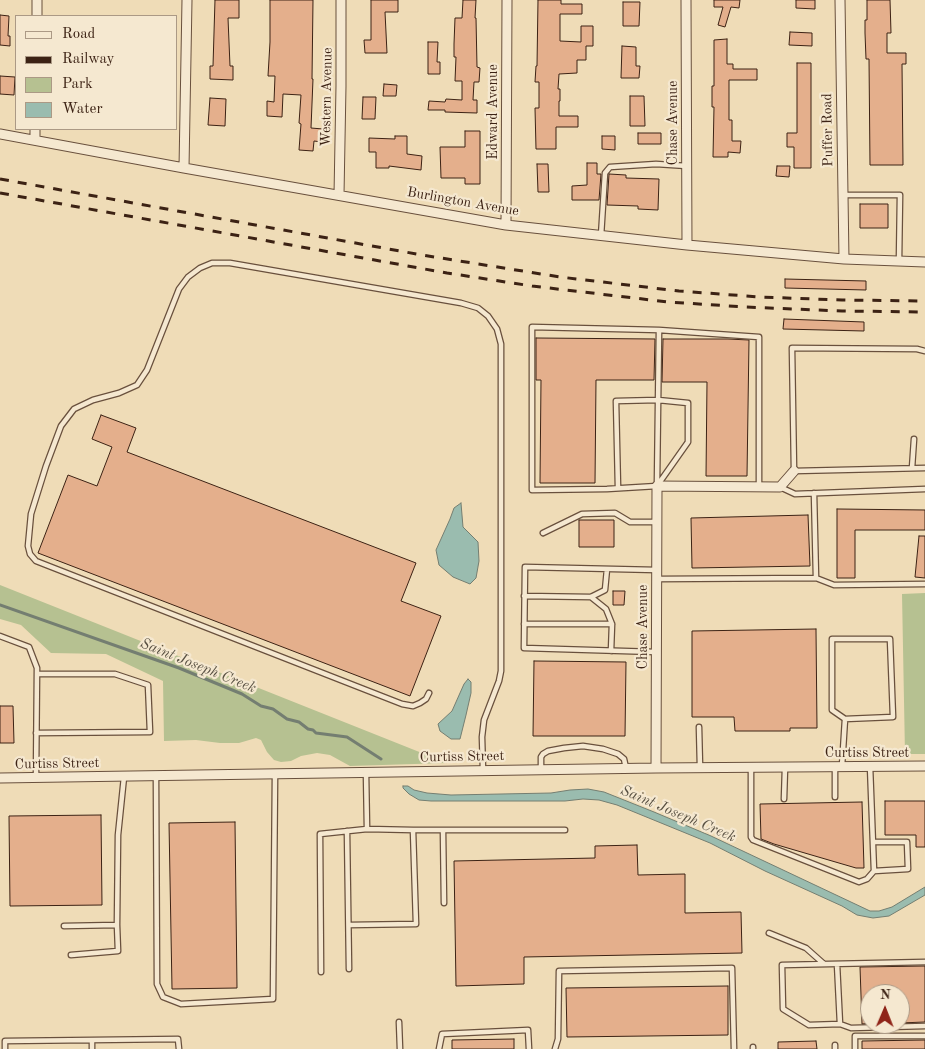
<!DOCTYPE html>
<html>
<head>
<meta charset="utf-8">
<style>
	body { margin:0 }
	#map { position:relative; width:925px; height:1049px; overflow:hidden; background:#efdcb7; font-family:"Old Standard TT",serif }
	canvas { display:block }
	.legend { position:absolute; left:15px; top:15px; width:162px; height:115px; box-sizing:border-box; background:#f5e8d0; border:1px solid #ab9985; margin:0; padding:6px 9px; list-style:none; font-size:15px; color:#3c2214 }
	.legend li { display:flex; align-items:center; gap:10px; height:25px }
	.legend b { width:25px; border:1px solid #ab9985 }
	.north { position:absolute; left:860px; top:984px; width:50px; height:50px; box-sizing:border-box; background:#f5e8d0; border:1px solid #ab9985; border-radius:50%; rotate:1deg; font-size:14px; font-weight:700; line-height:20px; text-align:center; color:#3c2214 }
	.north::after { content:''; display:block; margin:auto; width:18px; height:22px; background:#8f2418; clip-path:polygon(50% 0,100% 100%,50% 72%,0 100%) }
</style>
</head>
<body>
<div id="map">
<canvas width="925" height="1049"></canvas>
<ul class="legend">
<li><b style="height:6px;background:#f5e8d0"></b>Road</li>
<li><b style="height:6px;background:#3c2214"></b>Railway</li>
<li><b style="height:14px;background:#b6c191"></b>Park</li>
<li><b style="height:14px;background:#9abcaf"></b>Water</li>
</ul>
<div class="north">N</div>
</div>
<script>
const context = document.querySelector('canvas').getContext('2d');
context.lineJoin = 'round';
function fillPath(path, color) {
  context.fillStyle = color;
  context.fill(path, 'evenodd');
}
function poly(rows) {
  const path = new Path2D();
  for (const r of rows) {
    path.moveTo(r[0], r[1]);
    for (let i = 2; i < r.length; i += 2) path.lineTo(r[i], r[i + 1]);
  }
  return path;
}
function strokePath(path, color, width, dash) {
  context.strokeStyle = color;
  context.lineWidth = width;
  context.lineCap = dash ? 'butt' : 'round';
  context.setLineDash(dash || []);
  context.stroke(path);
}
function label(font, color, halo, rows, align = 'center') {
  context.font = font + ' "Old Standard TT",serif';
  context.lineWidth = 4.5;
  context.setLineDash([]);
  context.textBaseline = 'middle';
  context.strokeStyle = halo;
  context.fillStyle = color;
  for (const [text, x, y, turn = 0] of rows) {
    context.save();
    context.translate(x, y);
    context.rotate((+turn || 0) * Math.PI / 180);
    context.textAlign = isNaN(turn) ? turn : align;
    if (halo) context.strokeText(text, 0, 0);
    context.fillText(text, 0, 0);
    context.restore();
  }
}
fillPath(poly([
	[0,585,447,763,350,766,330,755,317,753,301,756,291,761,281,762,274,760,267,752,261,740,256,738,239,743,220,743,196,740,164,741,163,681,106,654,51,653,21,625,0,619],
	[925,593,925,754,905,754,902,594]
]), '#b6c191');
const water = poly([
	[461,503,463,527,478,542,479,561,476,578,470,584,453,577,439,565,436,550,450,519,454,508,461,503],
	[468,679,471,682,471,693,466,715,460,739,451,739,440,731,438,724,452,711,464,684,468,679],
	[403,786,408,786,414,790,427,793,451,795,551,793,570,790,588,789,604,792,654,812,711,836,870,911,879,911,892,907,925,887,925,895,889,916,873,918,857,915,842,906,765,871,710,843,617,805,599,800,583,799,565,801,431,801,419,800,409,794,403,788,403,786]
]);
fillPath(water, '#9abcaf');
strokePath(water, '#747e71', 1);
strokePath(poly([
	[0,605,179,668,242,694,261,706,273,709,287,719,299,722,308,729,313,730,316,733,347,737,381,759]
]), '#747e71', 3);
const building = poly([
	[215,0,239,0,239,18,228,18,230,66,233,66,233,80,210,79,210,66,213,66,215,0],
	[270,0,313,0,312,79,313,79,311,128,323,129,322,142,314,141,313,151,299,150,301,124,299,123,301,95,283,94,282,117,267,116,267,101,274,102,275,76,268,76,270,42,270,0],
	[371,0,398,0,398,12,385,12,387,53,365,53,364,40,371,40,371,0],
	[463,0,476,0,475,18,476,18,477,67,480,68,479,82,474,82,473,100,477,100,477,113,445,112,445,110,428,110,429,101,445,102,446,99,462,100,462,81,455,81,456,57,454,57,454,44,455,18,462,18,463,0],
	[538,0,561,0,561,4,582,4,582,14,560,14,560,41,581,42,581,26,593,26,593,46,586,46,586,60,577,60,577,73,559,74,558,89,560,89,560,101,559,101,559,116,578,116,578,127,556,127,556,149,536,149,535,108,539,108,539,82,535,82,536,66,537,66,538,0],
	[714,0,740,0,739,8,731,7,725,27,718,25,723,7,714,7,714,0],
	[796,0,815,0,815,9,796,8,796,0],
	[867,0,890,0,891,33,887,33,887,53,906,53,906,64,902,64,903,165,870,165,869,59,866,59,865,33,865,20,867,20,867,0],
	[623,2,640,2,639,26,623,26,623,2],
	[0,15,9,16,8,36,10,36,10,46,0,45,0,15],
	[790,32,812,33,812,46,789,45,790,32],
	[727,39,727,64,733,64,733,69,757,69,757,80,729,80,729,120,732,120,732,141,741,141,740,153,728,152,728,157,713,157,714,107,712,107,712,86,714,86,714,40,727,39],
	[428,42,438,42,437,62,440,62,440,74,428,74,428,42],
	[622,46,636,47,636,66,640,66,639,78,621,78,622,46],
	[797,63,811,63,811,168,794,168,794,147,787,147,787,133,797,133,797,63],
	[0,76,15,77,14,95,0,94,0,76],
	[384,84,397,85,396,96,383,96,384,84],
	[630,96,644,96,645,126,630,126,630,96],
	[363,97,376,97,375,119,362,119,363,97],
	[210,98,226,99,225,126,208,125,210,98],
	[465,131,480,131,480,184,465,184,465,178,441,178,440,147,465,147,465,131],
	[638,133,661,133,661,144,638,144,638,133],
	[395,136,407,136,407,154,422,156,421,170,389,166,389,168,376,168,376,152,369,152,369,138,395,139,395,136],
	[602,136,615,136,615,150,602,149,602,136],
	[587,163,597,163,597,174,601,174,599,200,572,200,572,186,587,185,587,163],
	[537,164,548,164,549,192,538,192,537,164],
	[777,166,790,166,789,177,776,176,777,166],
	[609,174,626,175,626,178,659,179,658,210,638,209,638,206,607,205,609,174],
	[860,204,888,204,888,228,860,228,860,204],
	[785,279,866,281,866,290,785,288,785,279],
	[784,319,864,322,864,331,783,329,784,319],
	[536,338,655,339,654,380,596,380,595,483,540,483,541,380,536,380,536,338],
	[663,339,728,339,749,340,747,476,706,476,707,382,662,382,663,339],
	[101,415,136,428,127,452,416,563,401,601,441,616,410,696,38,553,68,475,97,486,112,447,92,439,101,415],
	[837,509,925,510,925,530,855,530,855,578,837,578,837,509],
	[808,515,810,566,692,568,691,518,808,515],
	[579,520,614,520,614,547,579,547,579,520],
	[919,536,925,536,925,578,915,577,919,536],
	[613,591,625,591,624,605,613,605,613,591],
	[816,629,817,728,790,728,790,731,735,731,734,717,692,717,692,631,816,629],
	[534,661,626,662,625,736,533,736,534,661],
	[0,706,13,706,14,743,0,743,0,706],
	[885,801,925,801,925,847,916,847,916,835,885,835,885,801],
	[862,802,864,868,856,868,774,844,761,839,760,804,862,802],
	[101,815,102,905,10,906,9,816,101,815],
	[235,822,237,988,172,989,169,823,235,822],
	[637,845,638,875,685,874,685,913,741,912,742,953,524,957,524,984,456,986,454,861,595,858,595,846,637,845],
	[925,966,925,1022,900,1023,900,994,870,994,870,1023,862,1024,860,967,925,966],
	[728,986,728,1035,567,1037,566,988,728,986],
	[514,1039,514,1049,452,1049,452,1040,514,1039],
	[925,1040,925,1049,862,1049,862,1041,925,1040],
	[816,1041,817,1049,778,1049,778,1042,816,1041]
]);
fillPath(building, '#e4af8c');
strokePath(building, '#3c2214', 1);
const lane = poly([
	[843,195,900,195,899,261],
	[601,236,605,173,610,167,656,164,687,166],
	[925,351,917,349,792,348,794,471,925,468],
	[912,468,914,439],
	[657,484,659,330],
	[657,486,607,489,532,490,532,327,659,330,759,337,759,486],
	[780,487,795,494,925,489],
	[618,488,616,401,658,400,688,403,688,442,657,486],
	[814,493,816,578],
	[543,533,582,514,615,513,630,522,657,522],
	[657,579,816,578,834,585,925,584],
	[524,596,591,597,605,590,607,569],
	[591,597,606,609,612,624],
	[524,624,612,624,611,651],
	[0,636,29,647,37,668,36,778],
	[832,639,890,639,893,717,845,719,832,710,832,639],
	[656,652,524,648,525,567,657,570],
	[429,693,426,699,420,703,413,706,402,704,36,561,30,554,28,546,31,514,46,466,61,426,74,409,93,400,119,393,137,385,147,370,179,289,188,277,200,268,212,263,230,263,461,303,478,308,488,316,497,329,501,344,501,671,499,681,484,720,482,737,483,770],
	[699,727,700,767],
	[36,733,150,732,148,685,115,674,37,674],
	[842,766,845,719],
	[751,767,751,837,753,840,859,882,867,879,874,871,870,766],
	[541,770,541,757,543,754,548,751,564,748,583,746,603,749,618,754,624,759,626,768],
	[156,776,157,984,163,997,181,1004,273,999,275,775],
	[835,797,835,767],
	[784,799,785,768],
	[367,829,413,830],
	[443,830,444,903],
	[347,831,349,969],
	[873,842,907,842,908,869,874,871],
	[349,925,416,924,413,830,565,830],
	[64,926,117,925,118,835,124,777],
	[769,933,806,948,824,964],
	[71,955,118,951,117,925],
	[837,964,840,1024,809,1025,783,1009,782,965,925,962],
	[321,972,320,834,367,829,366,772],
	[399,1022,400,1049],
	[840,1024,851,1028,925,1026],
	[92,1040,178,1039,179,1049],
	[835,1045,835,1049],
	[5,1049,5,1041,92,1040,92,1049],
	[439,1049,442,1034,528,1030,529,1049],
	[555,1049,558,1039,559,971,732,968,734,1049],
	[753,1049,753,1047],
	[855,1049,855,1036,925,1036]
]);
const street = poly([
	[686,0,687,245],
	[840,0,844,259],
	[37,16,37,0],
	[0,134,184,168,506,225,687,245,844,259,925,262],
	[35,140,35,129],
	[184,168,187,0],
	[339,195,341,86,341,0],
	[506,225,507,0],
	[656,768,657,486,780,487,794,471],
	[0,778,656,768,925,766]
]);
strokePath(lane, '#69503d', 7);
strokePath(street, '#69503d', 11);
strokePath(lane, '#f5e8d0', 4.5);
strokePath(street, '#f5e8d0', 9);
strokePath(poly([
	[0,179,422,255,560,277,679,291,760,297,842,300,925,301],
	[0,193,447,273,532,286,668,302,745,307,842,311,925,312]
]), '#3c2214', 3, [9, 9]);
label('14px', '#3c2214', '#f5e8d0', [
	["Western Avenue",327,97,-89],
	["Edward Avenue",493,112,-90],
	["Chase Avenue",673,123,-90],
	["Puffer Road",828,130,-91],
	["Burlington Avenue",463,202,10],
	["Chase Avenue",643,627,-90],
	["Curtiss Street",867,753],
	["Curtiss Street",462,757,-1],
	["Curtiss Street",57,764,-1]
]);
label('italic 15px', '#585042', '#f5e8d0', [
	["Saint Joseph Creek",198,666,22],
	["Saint Joseph Creek",678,814,23]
]);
</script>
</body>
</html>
